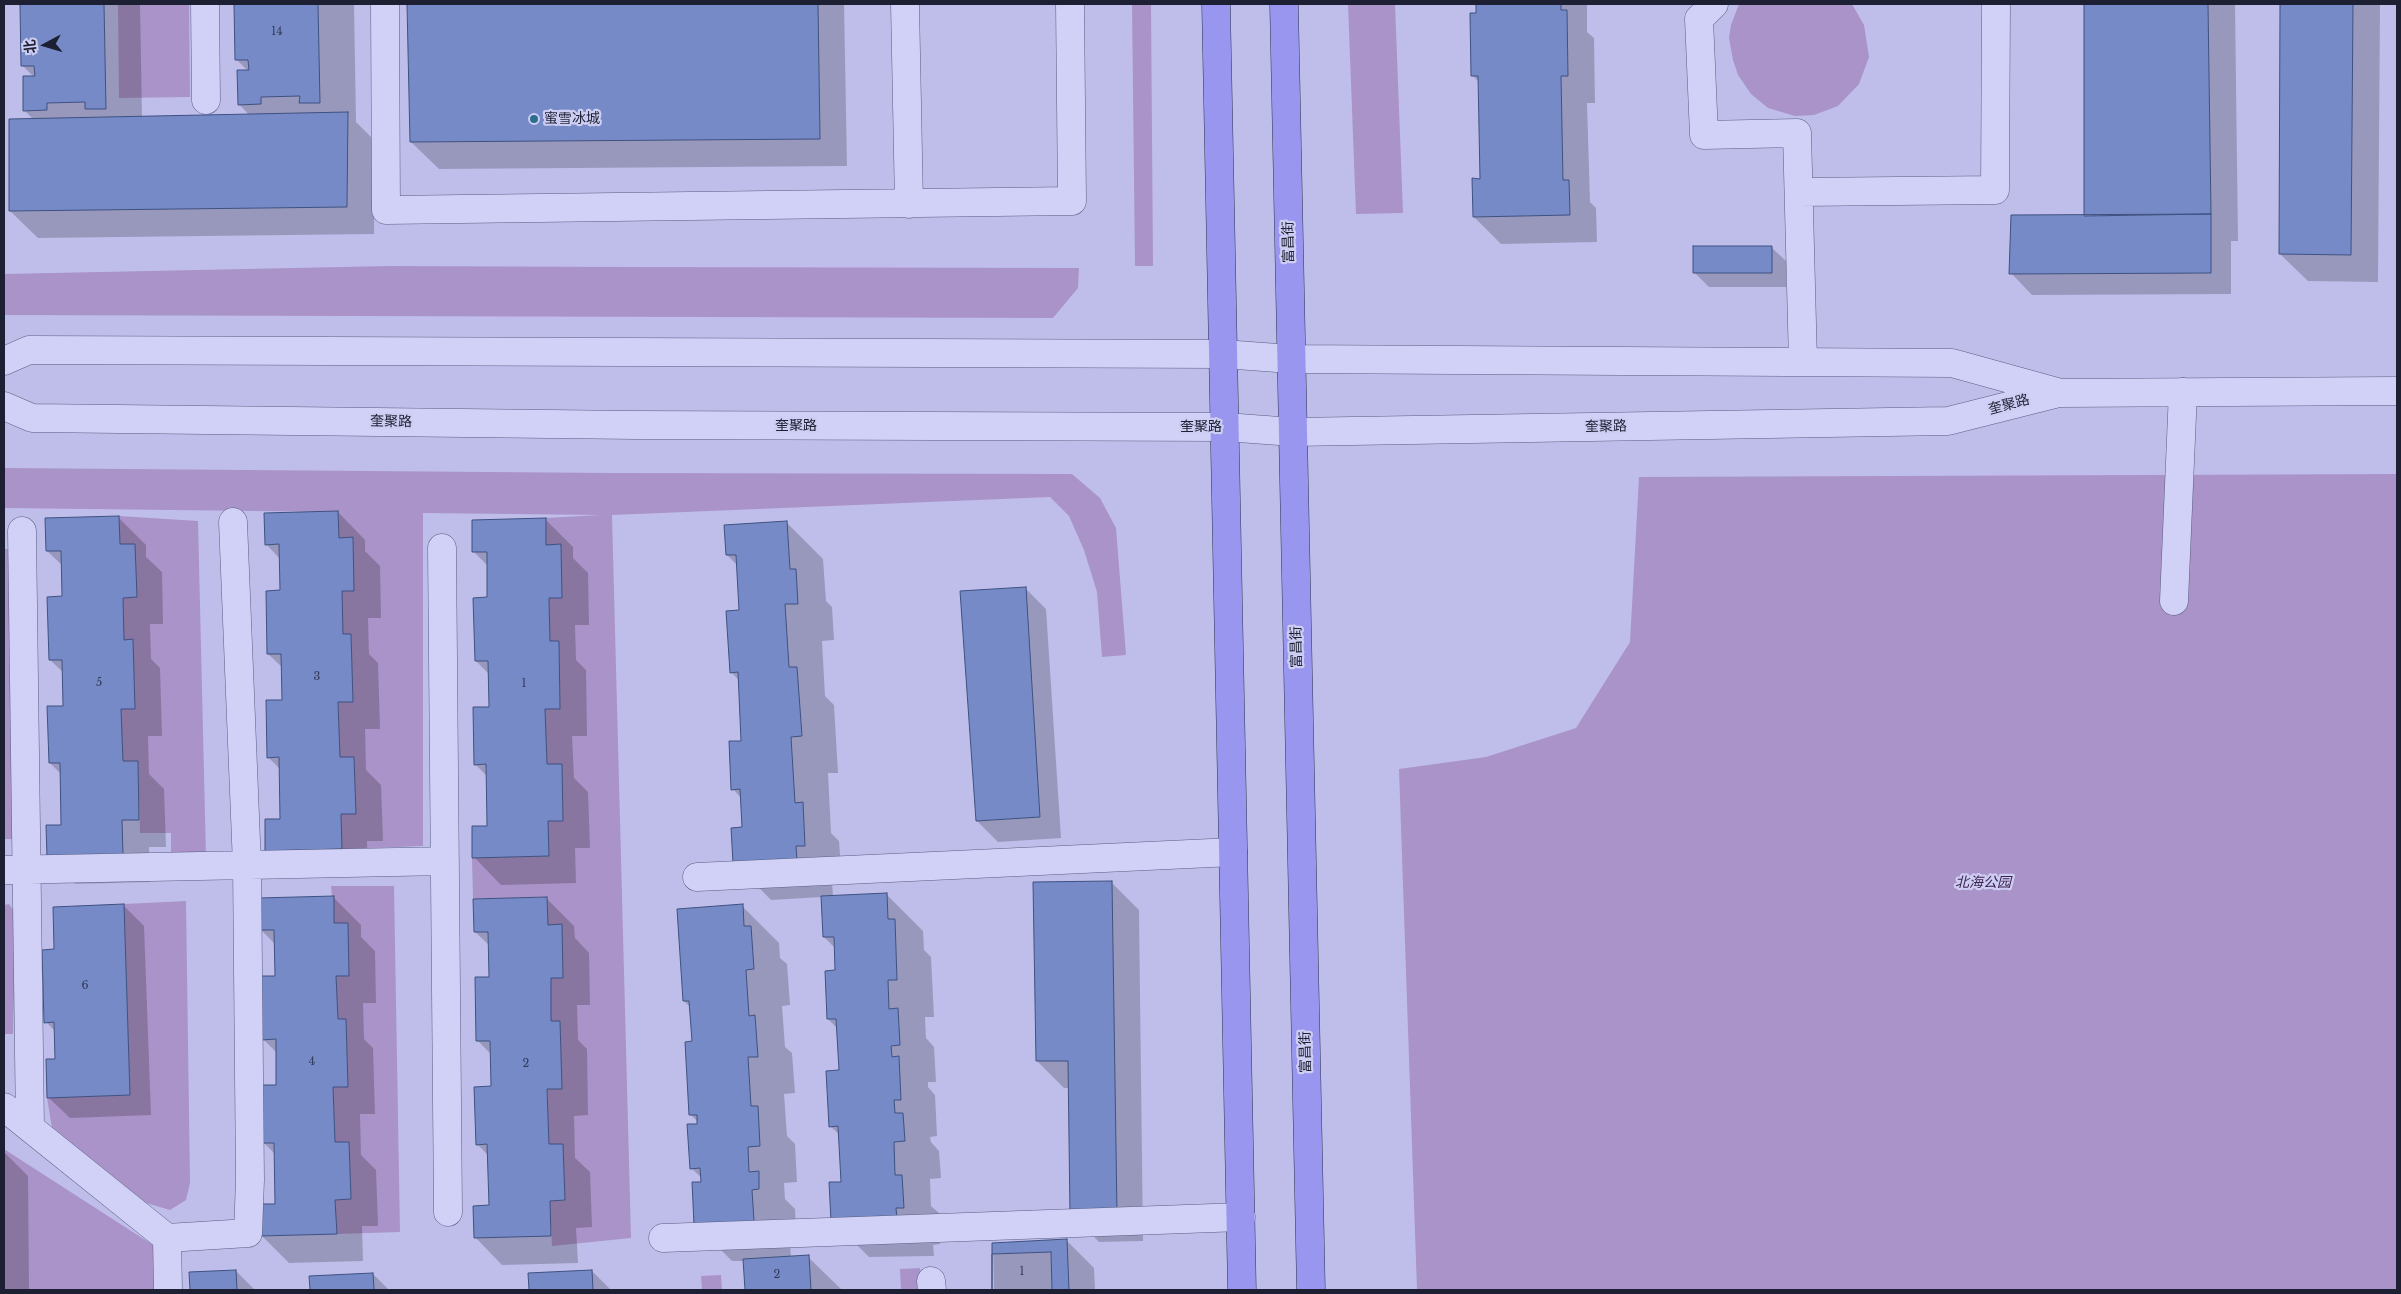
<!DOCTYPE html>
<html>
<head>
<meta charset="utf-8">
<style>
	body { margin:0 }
	#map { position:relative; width:2401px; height:1294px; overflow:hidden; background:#bfbeeb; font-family:"Libre Baskerville","Noto Sans SC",serif }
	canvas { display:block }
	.frame { position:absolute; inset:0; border:5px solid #1c2032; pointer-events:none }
	.north { position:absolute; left:20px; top:20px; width:50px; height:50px; -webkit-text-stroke:4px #cecdf3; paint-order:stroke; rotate:264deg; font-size:14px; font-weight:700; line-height:20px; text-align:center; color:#1c2032 }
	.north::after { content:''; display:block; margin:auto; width:18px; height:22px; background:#1c2032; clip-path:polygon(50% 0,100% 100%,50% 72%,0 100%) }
</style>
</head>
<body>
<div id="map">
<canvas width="2401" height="1294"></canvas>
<div class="frame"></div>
<div class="north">北</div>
</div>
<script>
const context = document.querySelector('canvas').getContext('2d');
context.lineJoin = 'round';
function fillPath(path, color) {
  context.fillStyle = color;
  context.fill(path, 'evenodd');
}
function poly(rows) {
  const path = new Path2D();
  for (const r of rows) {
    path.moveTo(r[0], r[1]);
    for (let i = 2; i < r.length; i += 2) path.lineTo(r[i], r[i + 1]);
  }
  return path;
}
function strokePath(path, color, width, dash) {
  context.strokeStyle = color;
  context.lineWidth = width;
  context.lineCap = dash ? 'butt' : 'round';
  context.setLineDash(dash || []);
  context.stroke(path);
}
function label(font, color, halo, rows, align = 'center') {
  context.font = font + ' "Libre Baskerville","Noto Sans SC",serif';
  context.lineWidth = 4.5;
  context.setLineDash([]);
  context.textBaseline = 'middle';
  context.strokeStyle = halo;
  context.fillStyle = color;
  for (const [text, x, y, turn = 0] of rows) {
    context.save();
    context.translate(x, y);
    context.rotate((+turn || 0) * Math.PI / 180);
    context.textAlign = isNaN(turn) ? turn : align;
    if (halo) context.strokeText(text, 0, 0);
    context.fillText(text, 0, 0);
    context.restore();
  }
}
fillPath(poly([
	[118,4,189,4,190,97,119,98],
	[1132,4,1151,4,1153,266,1135,266],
	[1348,4,1395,4,1403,213,1356,214],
	[1739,4,1852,4,1864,25,1869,57,1859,84,1838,106,1814,115,1795,116,1768,108,1751,94,1738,75,1733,60,1729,38,1731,25],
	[390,266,626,267,1079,268,1078,288,1053,318,4,315,4,274],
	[4,468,611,473,1072,474,1100,498,1116,528,1126,655,1102,657,1097,592,1084,550,1069,516,1050,497,612,515,631,1238,552,1246,550,1201,565,1200,563,1144,549,1144,547,1089,562,1088,560,1021,551,1021,551,978,563,978,562,925,548,925,547,897,473,899,472,858,548,856,548,821,563,821,562,764,547,764,545,709,560,709,559,641,550,641,549,598,562,598,561,545,546,545,546,518,600,515,423,513,423,846,342,849,341,814,356,813,354,757,340,757,338,702,353,702,351,634,343,634,342,591,354,590,353,538,339,538,338,512,4,508],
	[2397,474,2397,1290,1417,1290,1399,769,1486,757,1576,728,1630,642,1639,477],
	[119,516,198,521,206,858,171,863,171,833,140,833,138,761,123,761,121,709,135,709,133,640,124,640,123,598,137,597,135,544,120,544],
	[4,549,8,549,16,839,4,839],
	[331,886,394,886,400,1232,337,1234,335,1200,351,1199,349,1142,335,1142,333,1087,348,1086,346,1020,338,1019,336,976,349,976,348,923,334,923],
	[186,901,190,1183,186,1200,170,1210,146,1203,52,1128,47,1098,130,1095,124,904],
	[9,904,16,914,13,1034,4,1034,4,905],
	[4,1149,156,1247,157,1290,4,1290],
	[920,1268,921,1290,901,1290,900,1269],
	[721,1275,722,1290,702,1290,701,1276]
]), '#aa93c8');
fillPath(poly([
	[21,4,140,4,142,118,250,116,239,104,248,71,236,59,235,4,354,4,356,122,375,141,374,234,38,238,10,211,34,120,24,110,34,77,22,65],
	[408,4,844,4,847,166,439,169,411,142],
	[1477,4,1587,4,1587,32,1594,38,1595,103,1587,103,1590,202,1596,208,1597,242,1501,244,1474,217,1481,181,1479,82,1472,75],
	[2085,4,2235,4,2238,241,2231,241,2231,294,2032,295,2011,273,2085,216],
	[2281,4,2380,4,2378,282,2308,281,2280,254],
	[1771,247,1786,261,1786,287,1709,287,1694,272],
	[338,512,365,540,365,551,380,566,381,618,368,618,369,654,378,663,380,729,365,729,366,770,381,785,383,841,367,841,368,876,267,850,281,820,280,769,268,757,283,701,282,667,268,654,282,592,281,560,266,544],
	[119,518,146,545,146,557,162,572,163,624,150,624,151,659,160,668,162,736,148,736,149,774,164,789,166,847,149,847,150,882,75,884,48,857,63,826,62,775,50,763,64,707,64,673,50,660,63,597,63,566,47,551],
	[545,519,573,547,573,558,588,573,589,625,575,625,576,660,586,670,587,736,572,736,574,778,588,792,590,848,575,848,576,883,501,885,474,857,488,827,487,776,475,764,491,708,489,674,476,661,489,599,488,566,474,552],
	[786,522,823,559,826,601,832,607,834,640,822,641,825,696,834,705,838,773,828,773,831,833,839,841,842,882,832,883,833,896,886,894,923,931,924,950,931,957,934,1017,925,1017,926,1038,934,1047,936,1082,928,1082,928,1087,935,1095,937,1136,930,1137,931,1142,939,1151,941,1178,930,1179,931,1206,939,1213,940,1244,933,1245,934,1256,869,1257,832,1220,842,1183,840,1135,830,1126,840,1071,838,1029,828,1019,836,971,835,948,824,937,822,897,771,900,734,862,744,828,742,799,733,789,742,742,740,681,731,672,740,611,737,565,727,555],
	[1025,588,1046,609,1061,838,998,842,977,821],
	[1111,882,1139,910,1143,1241,1099,1242,1072,1214,1069,1088,1064,1088,1037,1061],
	[333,897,361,925,361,937,375,951,376,1003,363,1003,364,1039,373,1048,375,1114,360,1114,361,1155,376,1170,378,1226,362,1226,363,1261,289,1263,261,1235,276,1205,275,1154,263,1142,278,1086,277,1053,263,1039,277,977,276,945,261,930],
	[547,899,574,926,575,938,589,953,590,1005,577,1005,578,1040,587,1049,588,1115,574,1116,575,1158,590,1172,592,1227,576,1228,578,1263,502,1265,475,1237,490,1206,489,1156,477,1144,492,1087,491,1054,478,1041,491,978,490,946,475,932],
	[123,905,144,926,151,1115,70,1118,48,1097,56,1060,56,1032,46,1022,55,950],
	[742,906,779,943,780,958,787,964,790,1005,782,1006,785,1047,792,1053,795,1093,784,1094,787,1136,795,1144,797,1182,784,1183,785,1199,795,1209,796,1226,789,1227,791,1258,808,1257,842,1290,747,1290,745,1261,732,1261,695,1224,702,1183,702,1178,691,1168,698,1122,690,1114,693,1042,690,1007,684,1001],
	[4,1152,28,1176,29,1290,4,1290],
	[1067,1241,1094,1268,1095,1290,994,1290,993,1244],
	[236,1271,255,1290,191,1290,191,1273],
	[592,1271,611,1290,530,1290,529,1275],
	[373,1274,389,1290,311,1290,310,1277]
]), '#0003');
const building = poly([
	[20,4,104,4,106,109,85,109,85,102,47,103,47,110,23,111,23,76,35,76,34,66,21,66,20,4],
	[234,4,318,4,320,103,299,103,300,96,261,97,261,104,238,105,237,70,249,70,248,60,235,60,234,4],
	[407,4,818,4,820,139,410,142,407,4],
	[1476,4,1561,4,1561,10,1567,10,1568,76,1561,76,1563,180,1569,180,1570,215,1473,217,1472,178,1480,179,1478,76,1471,76,1470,13,1476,13,1476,4],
	[2084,4,2208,4,2211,214,2084,216,2084,4],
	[2280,4,2353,4,2351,255,2279,254,2280,4],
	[348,112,347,207,9,211,9,119,348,112],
	[2211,214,2211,273,2009,274,2011,215,2211,214],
	[1693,246,1772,246,1772,273,1693,273,1693,246],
	[338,511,339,538,353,537,354,591,342,591,343,634,351,634,353,702,338,702,340,757,354,757,356,814,341,814,342,849,265,851,265,819,280,819,279,757,267,758,266,700,282,700,281,654,267,654,266,591,280,590,279,544,265,545,264,513,338,511],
	[119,516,120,544,135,544,137,597,123,598,124,640,133,639,135,709,121,709,123,761,138,761,139,820,122,820,123,855,47,857,46,825,61,825,60,763,49,763,47,706,63,706,62,660,49,660,47,597,62,596,61,551,46,551,45,518,119,516],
	[546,518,546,545,561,544,562,598,549,598,550,641,559,641,560,709,545,709,547,764,562,764,563,821,548,821,549,856,472,858,472,826,487,826,486,764,474,765,473,707,489,707,488,661,475,661,473,598,487,597,487,552,472,552,472,520,546,518],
	[787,521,790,569,796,569,798,604,785,604,789,667,797,667,802,736,791,737,795,803,803,802,805,846,796,846,797,860,733,863,731,828,742,827,740,789,731,790,729,741,741,741,738,672,730,673,726,611,739,610,736,555,726,555,724,525,787,521],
	[1026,587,1040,817,976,821,960,591,1026,587],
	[1112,881,1117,1214,1070,1215,1068,1061,1036,1061,1033,882,1112,881],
	[887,893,888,919,895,919,897,980,888,980,889,1009,898,1008,900,1045,891,1046,892,1057,899,1056,901,1100,894,1100,895,1113,903,1113,905,1141,894,1142,895,1175,902,1175,904,1208,896,1208,897,1219,831,1221,829,1182,841,1182,838,1126,829,1127,826,1071,839,1070,836,1019,827,1019,825,971,835,970,834,937,823,937,821,896,887,893],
	[334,896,334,923,348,923,349,976,336,976,338,1019,346,1019,348,1087,333,1087,335,1142,349,1142,351,1199,335,1200,337,1234,260,1236,259,1204,275,1204,274,1143,262,1143,260,1085,276,1085,276,1039,262,1040,261,976,275,976,274,930,260,930,259,898,334,896],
	[547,897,548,925,562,924,563,978,551,978,551,1021,560,1021,562,1089,547,1089,549,1144,563,1144,565,1200,550,1201,551,1236,474,1238,473,1206,489,1205,487,1144,476,1145,474,1087,491,1086,490,1041,476,1041,475,977,489,977,488,932,474,932,473,899,547,897],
	[124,904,130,1095,47,1098,46,1059,55,1059,54,1022,44,1023,42,950,54,949,53,907,124,904],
	[743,904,744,926,751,926,754,969,746,970,749,1016,755,1015,758,1057,748,1057,751,1106,758,1106,760,1146,748,1147,749,1172,759,1171,759,1189,752,1190,754,1221,694,1225,692,1182,701,1182,700,1168,690,1169,687,1124,697,1124,697,1115,689,1115,685,1042,692,1041,689,1001,683,1001,677,909,743,904],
	[1067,1239,1069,1290,992,1290,992,1243,1067,1239],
	[1051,1252,1052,1290,992,1290,992,1254,1051,1252],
	[809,1255,811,1290,745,1290,743,1259,809,1255],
	[236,1270,237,1290,190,1290,189,1272,236,1270],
	[592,1270,593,1290,529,1290,528,1273,592,1270],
	[373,1273,374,1290,310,1290,309,1276,373,1273]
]);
fillPath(building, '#758ac7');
strokePath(building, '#3f5180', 1);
const minor = poly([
	[205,4,206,100],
	[385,4,386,210,1072,201,1070,4],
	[905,4,909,204],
	[1714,4,1699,19,1704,135,1797,133,1803,362],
	[1799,192,1995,190,1996,4],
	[4,361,29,350,1223,354,1291,359,1952,363,2057,392],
	[4,406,32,418,636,425,1225,427,1293,432,1948,421,2059,393,2397,391],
	[22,531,30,1127],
	[442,548,448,1212],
	[2174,601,2183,392],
	[4,870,445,861],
	[697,877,1233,852],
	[4,1107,167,1238,248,1233,250,1180,247,865,233,522],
	[167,1238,168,1290],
	[663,1238,1241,1217],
	[931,1281,932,1290]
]);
const major = poly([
	[1216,4,1242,1290],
	[1284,4,1311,1290]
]);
strokePath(minor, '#585e82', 29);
strokePath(major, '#2c3450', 29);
strokePath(minor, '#d1d0f6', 28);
strokePath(major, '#9896ee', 28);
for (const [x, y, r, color] of [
	[534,119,5,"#2b6e8e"]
]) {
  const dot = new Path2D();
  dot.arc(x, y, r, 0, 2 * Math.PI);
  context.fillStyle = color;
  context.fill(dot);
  strokePath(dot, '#cecdf3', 2);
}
label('11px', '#323a57', null, [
	["14",277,32],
	["3",317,677],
	["5",99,683],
	["1",524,684],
	["6",85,986],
	["4",312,1062],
	["2",526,1064],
	["1",1022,1272],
	["2",777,1275]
]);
label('14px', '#1c2032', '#cecdf3', [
	["蜜雪冰城",544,119]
], 'left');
label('14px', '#1c2032', '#cecdf3', [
	["富昌街",1289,242,-91],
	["奎聚路",2009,405,-15],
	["奎聚路",391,422,1],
	["奎聚路",796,426],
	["奎聚路",1201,427],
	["奎聚路",1606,427,-1],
	["富昌街",1297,647,-91],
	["富昌街",1306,1052,-91]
]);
label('italic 14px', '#3c234e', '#cecdf3', [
	["北海公园",1983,883]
]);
</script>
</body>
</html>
